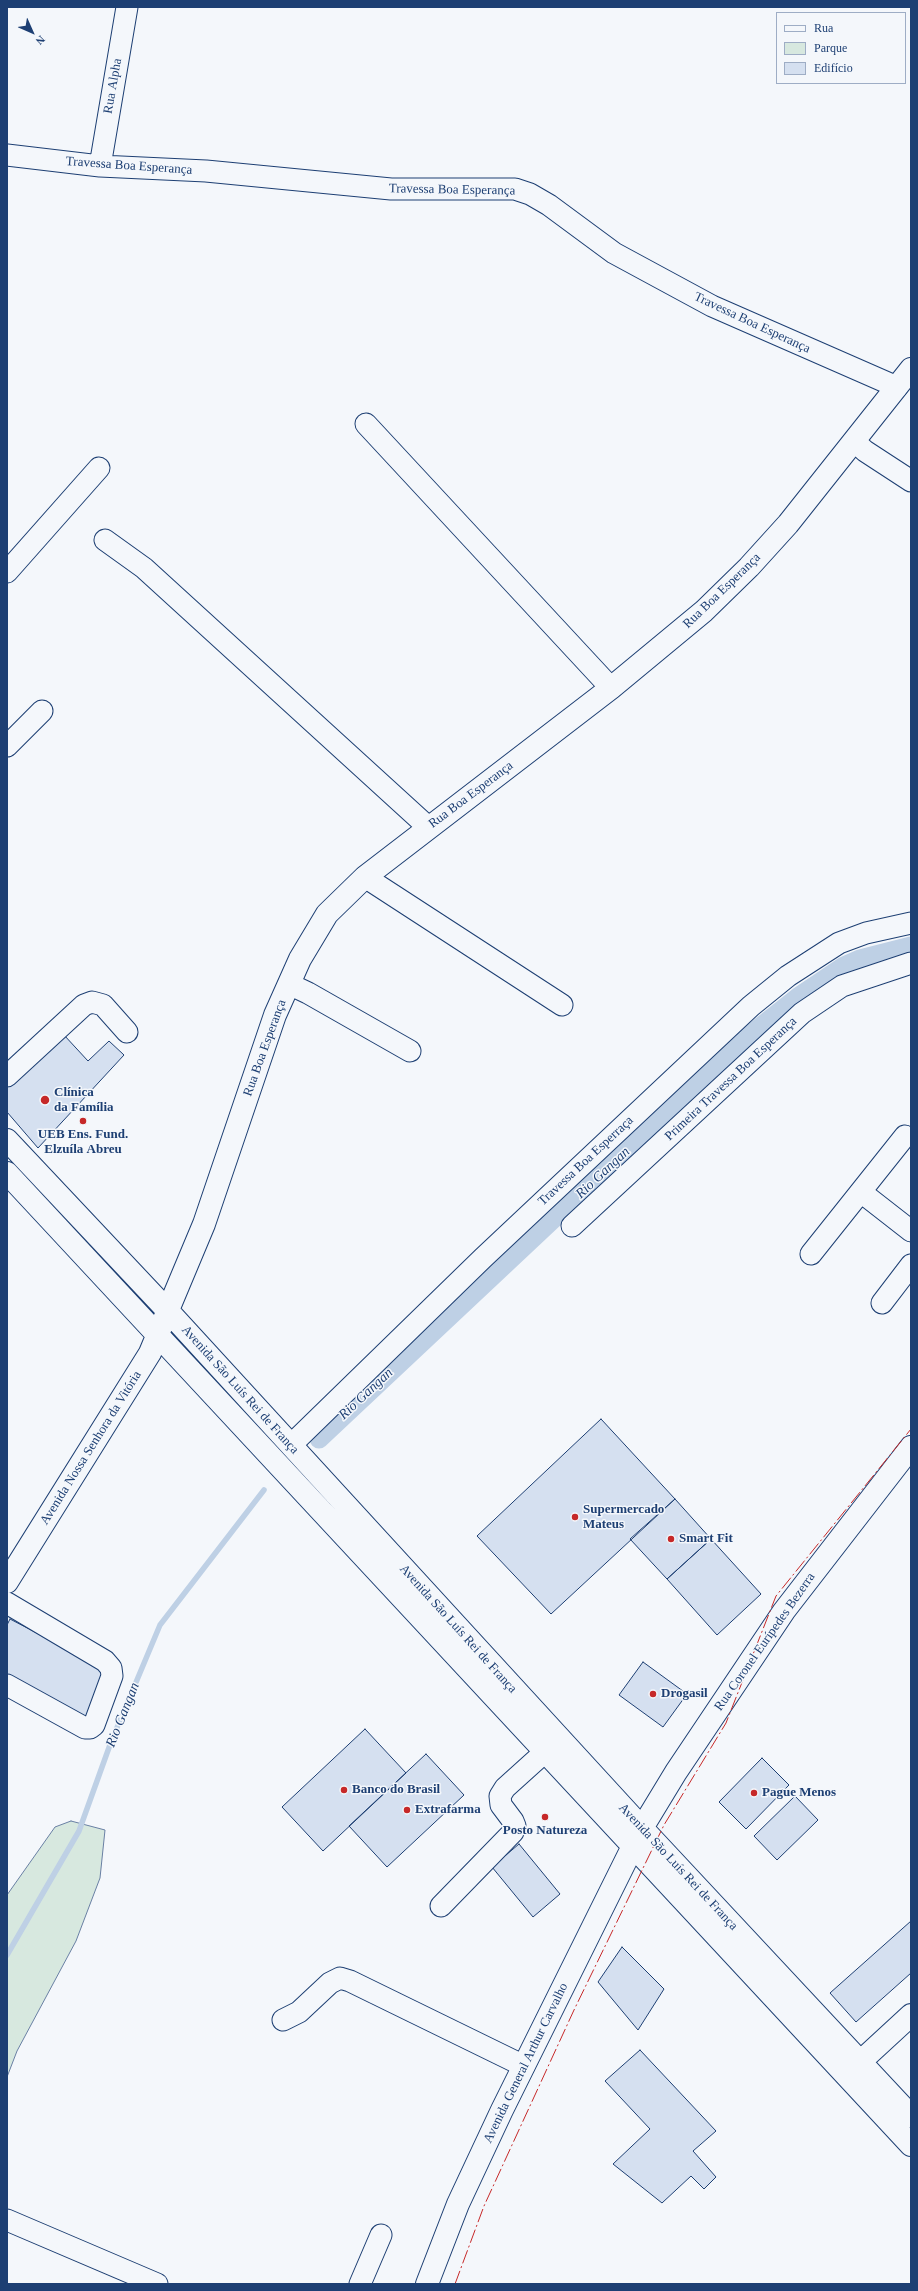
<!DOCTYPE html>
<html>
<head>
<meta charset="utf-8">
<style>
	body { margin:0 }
	#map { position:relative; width:918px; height:2291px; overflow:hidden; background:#f4f7fb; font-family:"Times New Roman",serif }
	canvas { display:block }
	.frame { position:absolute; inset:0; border:8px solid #1d3f73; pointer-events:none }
	.legend { position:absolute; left:776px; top:12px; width:130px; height:72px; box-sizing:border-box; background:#f4f7fb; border:1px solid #9eadc5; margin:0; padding:5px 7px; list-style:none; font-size:12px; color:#1d3f73 }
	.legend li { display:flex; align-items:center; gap:8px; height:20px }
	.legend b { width:20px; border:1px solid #9eadc5 }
	.north { position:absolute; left:12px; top:12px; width:40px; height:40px; -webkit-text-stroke:3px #f4f7fb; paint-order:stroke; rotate:135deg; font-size:11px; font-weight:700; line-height:16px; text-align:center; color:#1d3f73 }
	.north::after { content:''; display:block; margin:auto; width:14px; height:18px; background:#1d3f73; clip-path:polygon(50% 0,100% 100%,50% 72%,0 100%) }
</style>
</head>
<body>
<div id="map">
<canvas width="918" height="2291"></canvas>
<div class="frame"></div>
<ul class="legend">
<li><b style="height:5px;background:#f4f7fb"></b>Rua</li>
<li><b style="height:11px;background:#d7e8df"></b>Parque</li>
<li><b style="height:11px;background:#d5e0f0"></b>Edifício</li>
</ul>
<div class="north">N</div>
</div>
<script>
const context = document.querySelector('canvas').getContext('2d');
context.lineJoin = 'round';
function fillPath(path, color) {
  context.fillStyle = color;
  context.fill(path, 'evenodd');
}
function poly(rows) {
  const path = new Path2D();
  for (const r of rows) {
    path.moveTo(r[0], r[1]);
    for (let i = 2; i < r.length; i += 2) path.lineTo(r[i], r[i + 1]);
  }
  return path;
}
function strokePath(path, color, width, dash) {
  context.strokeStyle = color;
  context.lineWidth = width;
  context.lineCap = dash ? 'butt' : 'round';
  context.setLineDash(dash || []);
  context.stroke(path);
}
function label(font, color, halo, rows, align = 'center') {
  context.font = font + ' "Times New Roman",serif';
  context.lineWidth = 3;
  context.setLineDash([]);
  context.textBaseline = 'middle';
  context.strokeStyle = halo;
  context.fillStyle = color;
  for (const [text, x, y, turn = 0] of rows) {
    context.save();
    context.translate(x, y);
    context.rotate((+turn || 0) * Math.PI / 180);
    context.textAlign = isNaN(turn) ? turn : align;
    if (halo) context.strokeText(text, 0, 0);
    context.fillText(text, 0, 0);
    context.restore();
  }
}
const green = poly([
	[71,1821,105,1830,100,1878,76,1941,17,2051,7,2077,7,1895,55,1827,71,1821]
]);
fillPath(green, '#d7e8df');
strokePath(green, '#687fa3', 1);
strokePath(poly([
	[7,1955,79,1831,111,1742,160,1625,264,1490]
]), '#bed0e5', 5.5);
strokePath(poly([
	[319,1439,746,1038,798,997,844,966,860,959,911,946]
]), '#bed0e5', 19);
const building = poly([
	[64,1035,88,1061,109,1041,124,1055,38,1148,7,1112,7,1087,64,1035],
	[601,1419,675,1499,551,1614,477,1536,601,1419],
	[675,1499,711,1539,667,1579,630,1539,675,1499],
	[711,1539,761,1594,717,1635,667,1579,711,1539],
	[10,1619,108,1670,88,1723,7,1677,7,1625,10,1619],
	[643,1662,687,1694,663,1727,619,1695,643,1662],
	[365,1729,406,1773,323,1851,282,1807,365,1729],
	[426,1754,464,1795,387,1867,349,1826,426,1754],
	[762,1758,789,1785,746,1829,719,1802,762,1758],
	[795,1796,818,1820,777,1860,754,1836,795,1796],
	[519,1844,560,1894,533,1917,492,1867,519,1844],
	[911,1921,911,1973,856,2022,830,1993,911,1921],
	[622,1947,664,1989,638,2030,598,1982,622,1947],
	[640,2050,716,2131,693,2151,716,2177,704,2189,691,2176,662,2203,613,2164,650,2129,605,2081,640,2050]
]);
fillPath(building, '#d5e0f0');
strokePath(building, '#1d3f73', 1);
const minor = poly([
	[7,155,100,166,206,171,391,189,515,189,530,194,549,205,614,253,712,306,897,387],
	[100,166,127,7],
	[366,424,611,688],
	[855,442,865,451,911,481],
	[105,540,144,568,428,827],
	[7,572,99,468],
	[7,746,42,711],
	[365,877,562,1005],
	[289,984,308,993,410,1051],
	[7,1076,84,1005,92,1002,103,1005,127,1032],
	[861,1192,911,1231],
	[572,1226,802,1013,842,986,911,963],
	[811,1254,905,1136],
	[882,1303,911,1265],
	[291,1445,483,1258,751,1006,788,976,839,943,866,933,911,923],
	[7,1603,105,1661,111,1668,112,1676,94,1725,90,1728,85,1728,7,1685],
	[441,1906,513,1832,515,1826,513,1821,501,1805,500,1796,505,1788,546,1751],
	[283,2020,299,2012,330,1983,340,1978,350,1981,524,2066],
	[7,2220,157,2284],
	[360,2284,381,2235]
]);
const major = poly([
	[7,1140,168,1311,642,1828,911,2116],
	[7,1173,911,2145],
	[7,1582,150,1353,204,1224,275,1015,300,959,327,914,365,877,611,688,704,611,749,567,788,524,911,369],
	[860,2062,911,2015],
	[427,2284,458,2204,502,2110,642,1828,676,1772,784,1611,911,1447]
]);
strokePath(minor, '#1d3f73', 23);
strokePath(major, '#1d3f73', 24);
strokePath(minor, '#f4f7fb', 21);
strokePath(major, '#f4f7fb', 22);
strokePath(poly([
	[455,2284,484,2206,574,2010,664,1825,726,1723,776,1596,911,1429]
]), '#c62828', 1, [14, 3, 2, 3]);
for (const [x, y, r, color] of [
	[45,1100,5,"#c62828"],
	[83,1121,4,"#c62828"],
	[575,1517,4,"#c62828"],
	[671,1539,4,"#c62828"],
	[653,1694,4,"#c62828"],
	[344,1790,4,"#c62828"],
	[754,1793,4,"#c62828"],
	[407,1810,4,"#c62828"],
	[545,1817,4,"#c62828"]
]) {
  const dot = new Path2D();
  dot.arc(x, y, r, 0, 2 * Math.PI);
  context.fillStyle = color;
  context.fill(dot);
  strokePath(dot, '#f4f7fb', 1.5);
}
label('13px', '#1d3f73', '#f4f7fb', [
	["Rua Alpha",113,86,-80],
	["Travessa Boa Esperança",129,166,4],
	["Travessa Boa Esperança",452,190,1],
	["Travessa Boa Esperança",752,323,25],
	["Rua Boa Esperança",722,591,-44],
	["Rua Boa Esperança",471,795,-37],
	["Rua Boa Esperança",265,1048,-70],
	["Primeira Travessa Boa Esperança",731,1079,-43],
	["Travessa Boa Esperraça",586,1161,-43],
	["Avenida São Luís Rei de França",240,1390,48],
	["Avenida Nossa Senhora da Vitória",91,1448,-58],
	["Avenida São Luís Rei de França",458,1629,48],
	["Rua Coronel Eurípedes Bezerra",765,1642,-55],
	["Avenida São Luís Rei de França",678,1867,47],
	["Avenida General Arthur Carvalho",526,2063,-64]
]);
label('bold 13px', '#1d3f73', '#f4f7fb', [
	["Clínica",54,1093],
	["da Família",54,1108],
	["UEB Ens. Fund.",83,1135,"center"],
	["Elzuíla Abreu",83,1150,"center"],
	["Supermercado",583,1510],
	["Mateus",583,1525],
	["Smart Fit",679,1539],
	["Drogasil",661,1694],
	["Banco do Brasil",352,1790],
	["Pague Menos",762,1793],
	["Extrafarma",415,1810],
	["Posto Natureza",545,1831,"center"]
], 'left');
label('italic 14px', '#1d3f73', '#f4f7fb', [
	["Rio Gangan",603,1173,-43],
	["Rio Gangan",366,1394,-43],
	["Rio Gangan",123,1715,-68]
]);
</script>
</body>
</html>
